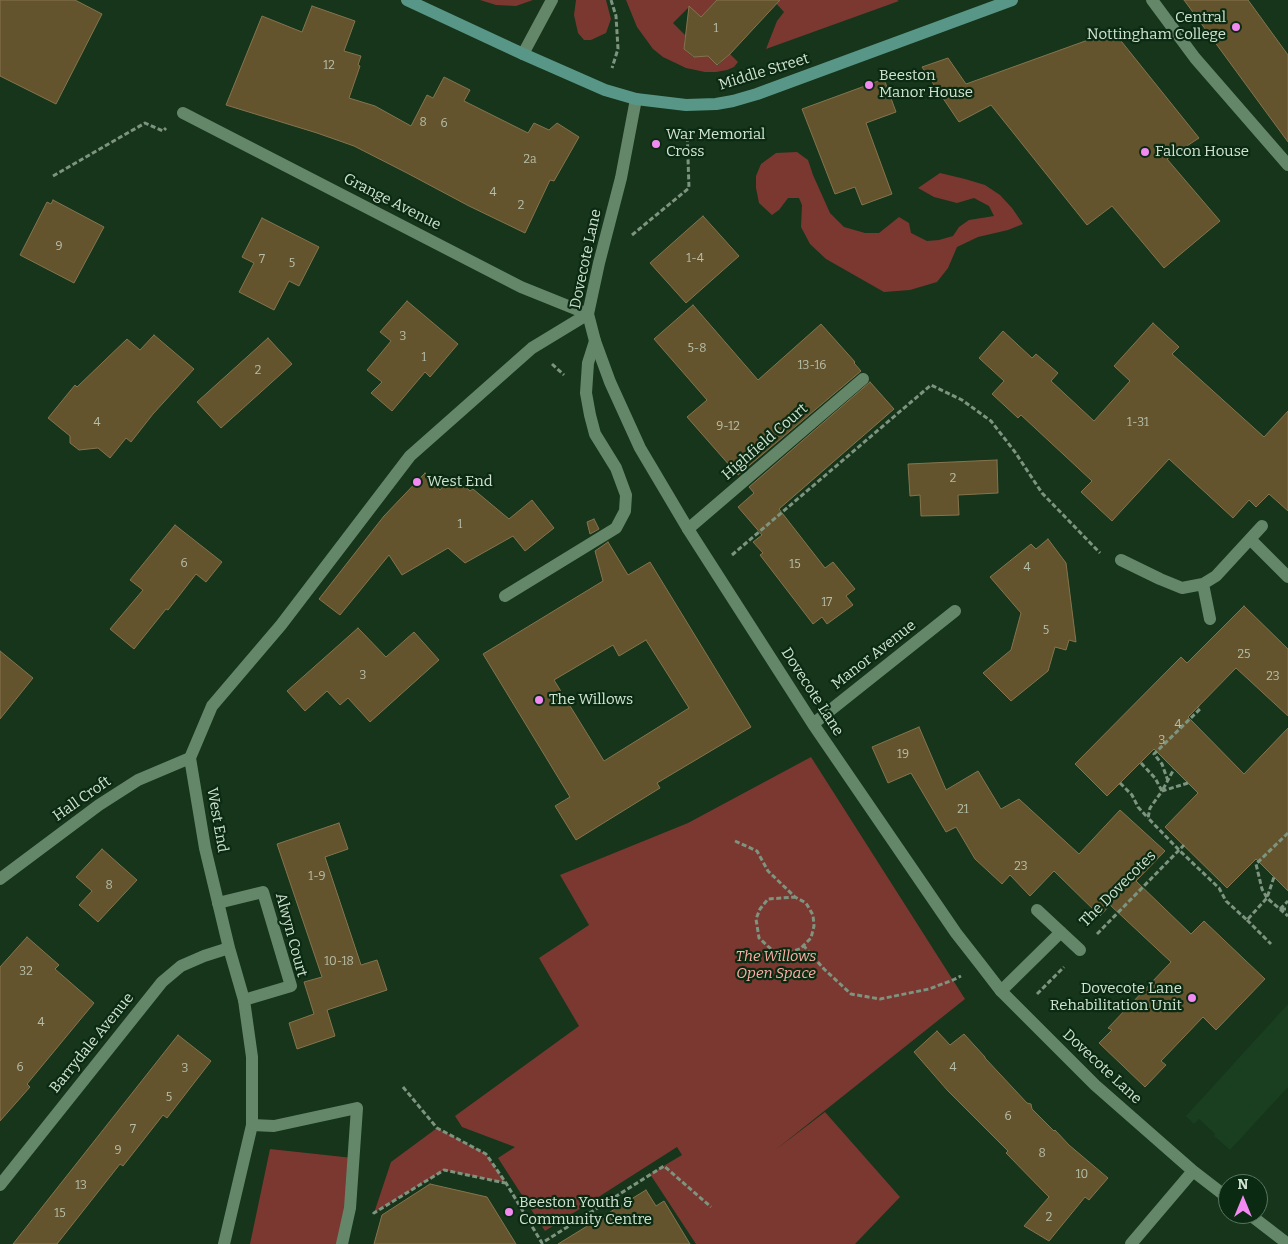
<!DOCTYPE html>
<html>
<head>
<meta charset="utf-8">
<style>
	body { margin:0 }
	#map { position:relative; width:1288px; height:1244px; overflow:hidden; background:#16351b; font-family:Bitter,serif }
	canvas { display:block }
	.north { position:absolute; left:1218px; top:1174px; width:50px; height:50px; box-sizing:border-box; background:#0b2a12; border:1px solid #5a745f; border-radius:50%; rotate:0deg; font-size:14px; font-weight:700; line-height:20px; text-align:center; color:#d1e3d2 }
	.north::after { content:''; display:block; margin:auto; width:18px; height:22px; background:#f38af1; clip-path:polygon(50% 0,100% 100%,50% 72%,0 100%) }
</style>
</head>
<body>
<div id="map">
<canvas width="1288" height="1244"></canvas>
<div class="north">N</div>
</div>
<script>
const context = document.querySelector('canvas').getContext('2d');
context.lineJoin = 'round';
function fillPath(path, color) {
  context.fillStyle = color;
  context.fill(path, 'evenodd');
}
function poly(rows) {
  const path = new Path2D();
  for (const r of rows) {
    path.moveTo(r[0], r[1]);
    for (let i = 2; i < r.length; i += 2) path.lineTo(r[i], r[i + 1]);
  }
  return path;
}
function strokePath(path, color, width, dash) {
  context.strokeStyle = color;
  context.lineWidth = width;
  context.lineCap = dash ? 'butt' : 'round';
  context.setLineDash(dash || []);
  context.stroke(path);
}
function label(font, color, halo, rows, align = 'center') {
  context.font = font + ' Bitter,serif';
  context.lineWidth = 4.5;
  context.setLineDash([]);
  context.textBaseline = 'middle';
  context.strokeStyle = halo;
  context.fillStyle = color;
  for (const [text, x, y, turn = 0] of rows) {
    context.save();
    context.translate(x, y);
    context.rotate((+turn || 0) * Math.PI / 180);
    context.textAlign = isNaN(turn) ? turn : align;
    if (halo) context.strokeText(text, 0, 0);
    context.fillText(text, 0, 0);
    context.restore();
  }
}
fillPath(poly([
	[1288,1004,1288,1087,1230,1150,1214,1136,1215,1134,1199,1119,1194,1124,1186,1116]
]), '#193f20');
fillPath(poly([
	[480,0,533,0,516,6,496,5],
	[576,0,606,0,611,19,606,33,591,40,584,40,578,33,574,15],
	[626,0,717,0,701,17,689,7,673,23,685,35,684,49,693,57,708,56,718,65,730,54,738,62,734,67,727,70,716,72,705,72,686,68,663,57,653,49,637,27],
	[773,0,897,0,899,1,766,49,777,21,784,12],
	[797,152,808,160,813,175,830,213,844,227,865,233,879,233,899,217,909,223,911,233,927,241,939,240,953,236,959,227,969,220,994,216,989,206,974,198,957,203,934,197,918,188,940,173,965,179,985,185,1000,195,1012,208,1023,224,1008,230,978,237,957,247,948,268,937,282,910,290,884,292,826,259,810,244,801,227,802,205,799,198,788,198,779,210,772,215,759,203,756,188,756,176,761,164,776,153],
	[811,757,965,999,774,1151,825,1112,900,1197,855,1244,696,1244,650,1174,682,1155,677,1147,545,1231,498,1158,515,1147,462,1127,455,1116,579,1026,539,958,589,925,560,875,688,823],
	[437,1128,486,1154,506,1183,444,1170,374,1213,391,1162],
	[270,1149,353,1158,342,1244,250,1244]
]), '#7a3831');
const building = poly([
	[0,0,75,0,102,14,56,104,0,76,0,0],
	[717,0,780,0,730,54,717,65,708,56,694,57,684,49,689,6,701,17,717,0],
	[1184,0,1248,0,1288,55,1288,142,1184,0],
	[312,6,355,21,344,51,361,56,358,65,360,66,349,98,375,106,411,126,427,95,433,98,444,77,470,90,464,101,528,133,534,123,549,130,557,123,579,137,554,181,550,180,525,233,469,206,407,173,354,146,317,133,226,105,262,16,302,32,312,6],
	[1113,31,1199,138,1167,159,1220,221,1164,268,1112,206,1087,225,991,105,959,122,922,67,948,58,966,84,1113,31],
	[884,79,896,112,866,123,892,194,862,205,855,187,835,194,802,109,884,79],
	[53,200,104,227,74,283,20,255,47,202,51,204,53,200],
	[703,216,739,256,686,303,650,263,703,216],
	[262,218,319,247,299,286,289,281,274,310,239,292,254,263,242,257,262,218],
	[407,301,458,344,430,377,425,372,392,411,371,393,382,382,367,370,391,341,380,332,407,301],
	[693,305,758,380,821,324,855,362,854,363,861,371,738,475,687,417,707,400,654,339,693,305],
	[1153,323,1179,347,1172,354,1264,437,1288,411,1288,511,1269,494,1256,507,1249,500,1233,518,1169,459,1112,521,1081,492,1092,481,1021,415,1018,418,992,394,1004,381,979,358,1003,331,1032,358,1036,354,1058,373,1051,381,1094,421,1130,381,1114,366,1153,323],
	[154,335,194,369,153,414,131,442,126,438,110,458,98,448,79,450,70,443,70,436,48,418,75,385,77,387,127,339,140,350,154,335],
	[268,338,292,364,221,428,197,402,268,338],
	[870,382,894,409,779,509,825,568,833,562,855,589,846,596,853,605,827,624,822,617,813,624,760,555,763,553,753,542,762,535,738,507,754,493,749,487,870,382],
	[997,460,998,493,958,495,959,515,921,516,920,495,910,496,908,464,997,460],
	[425,473,440,490,448,481,456,487,460,482,470,491,473,489,509,519,532,500,554,528,525,551,513,536,465,563,448,548,402,575,389,555,340,615,319,599,384,516,425,473],
	[594,519,599,529,590,534,587,522,594,519],
	[175,525,222,562,206,582,196,574,168,610,166,609,134,649,110,629,143,590,130,580,175,525],
	[1048,539,1066,563,1076,642,1069,640,1066,650,1055,647,1048,671,1011,701,983,673,1011,650,1021,613,990,577,1031,544,1036,549,1048,539],
	[608,542,628,575,650,562,751,727,657,783,660,788,576,840,555,806,570,797,483,654,603,581,595,551,608,542],
	[646,640,689,708,604,761,554,680,613,645,619,656,646,640],
	[1244,606,1288,649,1288,716,1236,668,1188,717,1244,774,1288,728,1288,891,1256,859,1227,888,1165,827,1198,793,1154,749,1107,796,1075,764,1181,657,1187,663,1244,606],
	[358,628,386,657,414,632,439,660,370,722,348,698,340,705,327,691,305,711,287,691,358,628],
	[0,651,33,678,0,719,0,651],
	[919,727,946,790,978,771,1001,809,1019,799,1079,854,1120,810,1165,851,1136,881,1191,934,1204,921,1265,979,1216,1030,1203,1017,1161,1061,1166,1065,1145,1087,1099,1043,1112,1030,1108,1028,1171,962,1110,905,1100,916,1054,871,1030,896,1010,875,1002,884,975,859,956,827,946,832,911,773,888,783,872,747,919,727],
	[339,823,348,849,325,857,361,965,377,960,387,990,327,1010,335,1036,297,1049,289,1023,314,1014,304,982,322,977,277,844,339,823],
	[102,849,137,880,98,922,79,905,92,891,76,877,102,849],
	[27,937,59,965,55,969,94,1003,27,1084,30,1087,0,1121,0,967,27,937],
	[937,1031,950,1045,964,1034,985,1057,985,1058,1027,1103,1031,1104,1032,1109,1054,1131,1055,1130,1069,1145,1108,1178,1089,1200,1085,1197,1049,1241,1024,1226,1049,1197,1006,1153,1008,1151,948,1091,914,1052,937,1031],
	[178,1035,211,1061,167,1118,163,1115,123,1166,120,1164,57,1244,13,1244,178,1035],
	[430,1184,487,1197,516,1244,374,1244,382,1215,430,1184],
	[646,1190,656,1206,664,1201,690,1244,558,1244,646,1190]
]);
fillPath(building, '#64542e');
strokePath(building, '#85744d', 1);
strokePath(poly([
	[611,0,616,16,618,49,612,68],
	[53,176,145,123,163,131,166,128],
	[632,235,689,188,687,128],
	[552,364,564,375],
	[732,555,931,385,962,400,991,421,1015,452,1042,493,1100,553],
	[1141,763,1155,778,1162,791,1174,769],
	[1168,781,1162,764,1154,754,1200,709,1198,707],
	[1120,783,1132,795,1138,807,1148,818],
	[1188,783,1162,791,1150,808,1148,818,1179,850,1219,888,1226,901,1247,920,1267,898,1274,877],
	[1288,833,1256,864,1262,889,1267,898,1288,916],
	[735,841,757,851,768,871,795,897,806,903,813,915,814,926,811,938,800,949,786,953,772,950,759,938,756,919,760,909,768,899,795,897],
	[1280,909,1288,901],
	[1281,909,1288,909],
	[1247,920,1271,944],
	[1097,934,1184,845],
	[803,945,824,969,851,994,880,999,929,989,953,980,961,976],
	[1037,994,1064,967],
	[403,1087,437,1128,486,1154,506,1183,542,1243,664,1166,711,1207],
	[373,1212,374,1213,444,1170,505,1183]
]), '#7d947f', 3, [5, 2.5]);
strokePath(poly([
	[688,529,863,379],
	[1250,539,1288,577],
	[1121,560,1160,579,1182,588,1203,584,1216,576,1262,526],
	[1203,584,1210,619],
	[505,596,616,528,625,511,626,495,616,468,595,434,590,415,586,393,588,363,595,341],
	[218,903,263,892,291,986,244,1000],
	[1037,910,1080,950],
	[1001,991,1061,932],
	[252,1125,274,1126,357,1108,350,1208,342,1244]
]), '#658769', 12);
strokePath(poly([
	[1152,0,1195,58,1288,165],
	[523,54,552,0],
	[636,99,621,178,599,263,588,314,595,341,610,382,640,448,688,529,813,724,956,933,981,965,1001,991,1095,1085,1193,1171,1228,1198],
	[183,113,521,287,588,314],
	[813,724,955,611],
	[0,879,99,805,138,780,190,758],
	[0,1185,162,982,181,966,204,956,229,948],
	[1249,1214,1288,1244],
	[224,1244,252,1125,252,1057,244,1000,229,948,205,848,190,758,212,706,281,625,410,456,532,348,588,314],
	[1131,1244,1193,1171]
]), '#658769', 12);
strokePath(poly([
	[407,0,523,54,605,90,636,99,686,105,716,104,733,101,757,94,1012,0]
]), '#589787', 12);
for (const [x, y, r, color] of [
	[1236,27,5,"#f38af1"],
	[869,85,5,"#f38af1"],
	[656,144,5,"#f38af1"],
	[1145,152,5,"#f38af1"],
	[417,482,5,"#f38af1"],
	[539,700,5,"#f38af1"],
	[1192,998,5,"#f38af1"],
	[509,1212,5,"#f38af1"]
]) {
  const dot = new Path2D();
  dot.arc(x, y, r, 0, 2 * Math.PI);
  context.fillStyle = color;
  context.fill(dot);
  strokePath(dot, '#0b2a12', 2);
}
label('12px', '#b6bfa9', null, [
	["1",716,29],
	["12",329,66],
	["8",423,123],
	["6",444,124],
	["2a",530,160],
	["4",493,193],
	["2",521,206],
	["9",59,247],
	["1-4",695,259],
	["7",262,260],
	["5",292,264],
	["3",403,337],
	["5-8",697,349],
	["1",424,358],
	["13-16",812,366],
	["2",258,371],
	["4",97,423],
	["1-31",1138,423],
	["9-12",728,427],
	["2",953,479],
	["1",460,525],
	["6",184,564],
	["15",795,565],
	["4",1027,568],
	["17",827,603],
	["5",1046,631],
	["25",1244,655],
	["3",363,676],
	["23",1273,677],
	["4",1178,725],
	["3",1162,741],
	["19",903,755],
	["21",963,810],
	["23",1021,867],
	["1-9",317,877],
	["8",109,886],
	["10-18",339,962],
	["32",26,972],
	["4",41,1023],
	["6",20,1068],
	["4",953,1068],
	["3",185,1069],
	["5",169,1098],
	["6",1008,1117],
	["7",133,1130],
	["9",118,1151],
	["8",1042,1154],
	["10",1082,1175],
	["13",81,1186],
	["15",60,1214],
	["2",1049,1218]
]);
label('15px', '#d1e3d2', '#0b2a12', [
	["Central",1226,18,"right"],
	["Nottingham College",1226,35,"right"],
	["Beeston",879,76],
	["Manor House",879,93],
	["War Memorial",666,135],
	["Cross",666,152],
	["Falcon House",1155,152],
	["West End",427,482],
	["The Willows",549,700],
	["Dovecote Lane",1182,989,"right"],
	["Rehabilitation Unit",1182,1006,"right"],
	["Beeston Youth &",519,1203],
	["Community Centre",519,1220]
], 'left');
label('15px', '#d1e3d2', '#0b2a12', [
	["Middle Street",764,72,-17],
	["Grange Avenue",392,202,27],
	["Dovecote Lane",586,259,-78],
	["Highfield Court",765,442,-41],
	["Manor Avenue",874,655,-38],
	["Dovecote Lane",812,692,57],
	["Hall Croft",82,799,-35],
	["West End",217,820,80],
	["The Dovecotes",1118,889,-45],
	["Alwyn Court",291,935,75],
	["Barrydale Avenue",92,1043,-51],
	["Dovecote Lane",1102,1067,43]
]);
label('italic 15px', '#feb0a6', '#0b2a12', [
	["The Willows",776,957],
	["Open Space",776,974]
]);
</script>
</body>
</html>
